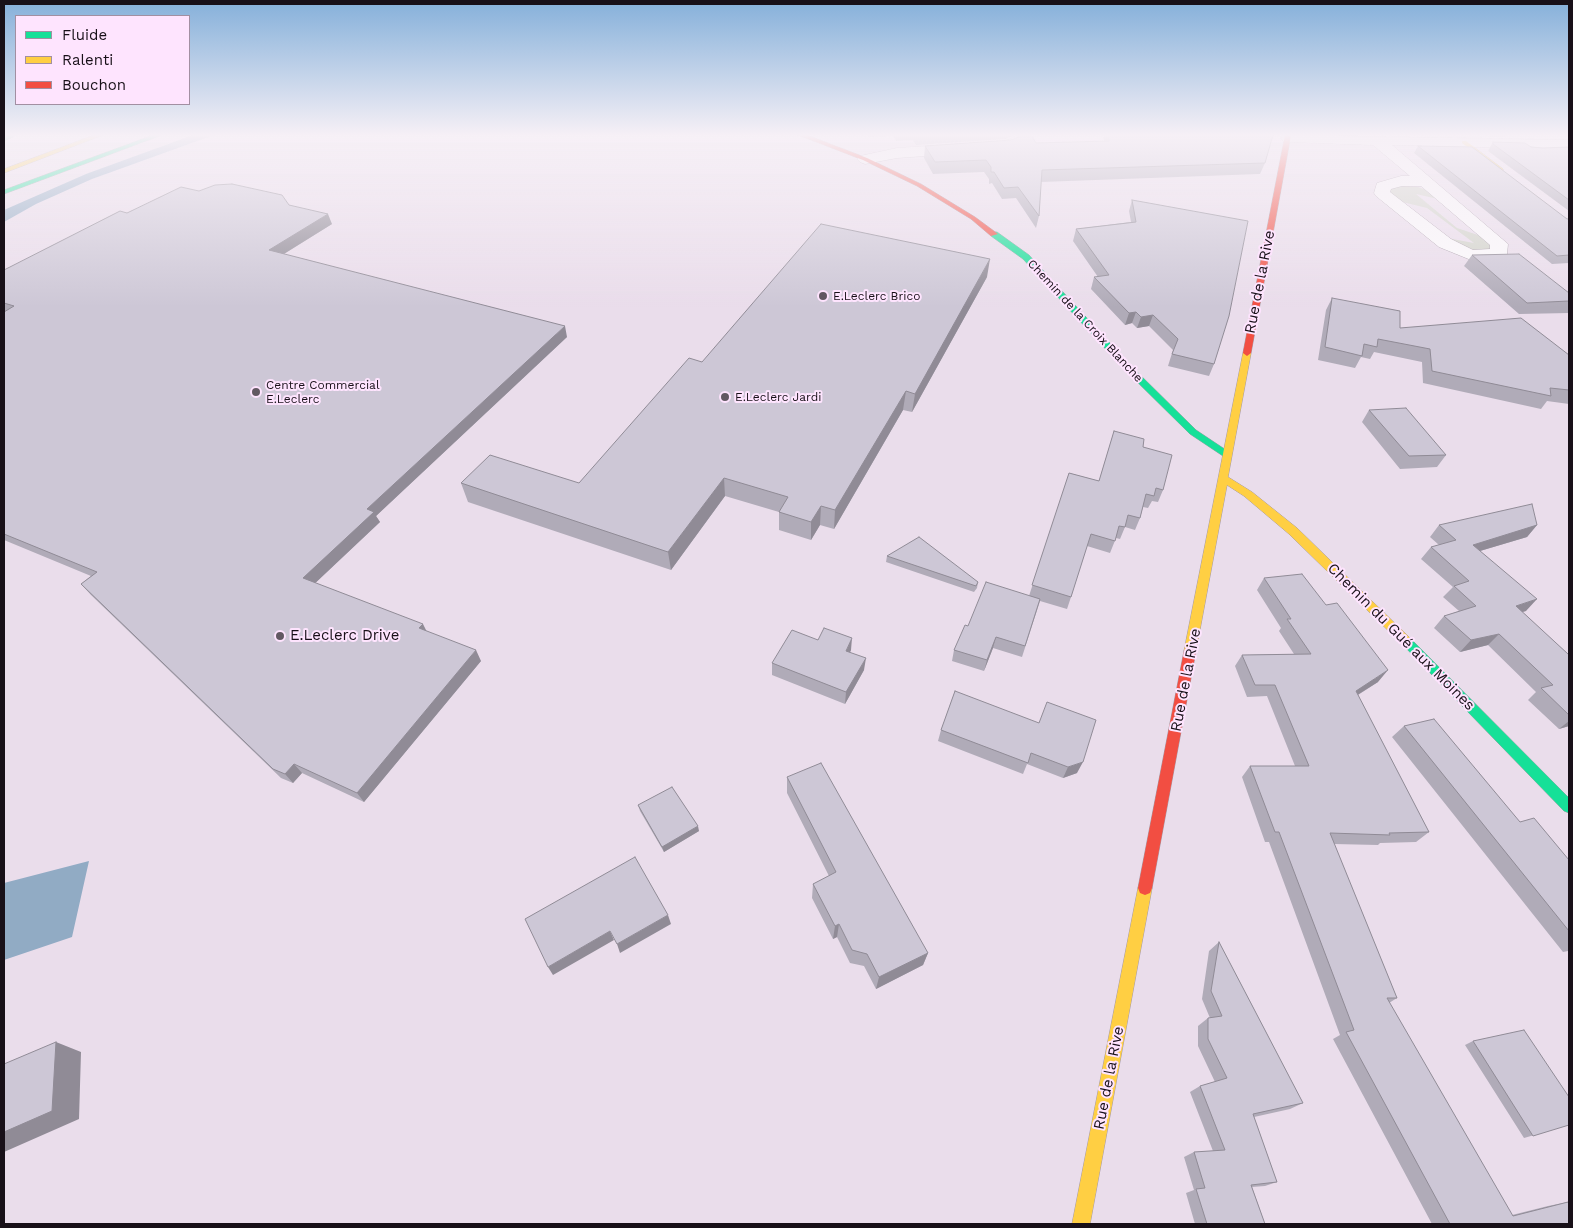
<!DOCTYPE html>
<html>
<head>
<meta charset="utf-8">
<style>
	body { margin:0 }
	#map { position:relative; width:1573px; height:1228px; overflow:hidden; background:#eaddeb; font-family:"Work Sans",sans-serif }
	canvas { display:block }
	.frame { position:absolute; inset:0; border:5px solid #181018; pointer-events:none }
	.legend { position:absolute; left:15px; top:15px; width:175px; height:90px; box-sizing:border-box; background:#fee4fe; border:1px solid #a28fa2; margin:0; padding:6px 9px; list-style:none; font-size:15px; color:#181018 }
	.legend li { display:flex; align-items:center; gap:10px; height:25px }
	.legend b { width:25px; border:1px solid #a28fa2 }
</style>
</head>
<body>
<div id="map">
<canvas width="1573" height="1228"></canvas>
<div class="frame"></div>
<ul class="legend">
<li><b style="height:6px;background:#16e098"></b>Fluide</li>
<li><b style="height:6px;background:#ffcf43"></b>Ralenti</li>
<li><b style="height:6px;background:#f24e42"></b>Bouchon</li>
</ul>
</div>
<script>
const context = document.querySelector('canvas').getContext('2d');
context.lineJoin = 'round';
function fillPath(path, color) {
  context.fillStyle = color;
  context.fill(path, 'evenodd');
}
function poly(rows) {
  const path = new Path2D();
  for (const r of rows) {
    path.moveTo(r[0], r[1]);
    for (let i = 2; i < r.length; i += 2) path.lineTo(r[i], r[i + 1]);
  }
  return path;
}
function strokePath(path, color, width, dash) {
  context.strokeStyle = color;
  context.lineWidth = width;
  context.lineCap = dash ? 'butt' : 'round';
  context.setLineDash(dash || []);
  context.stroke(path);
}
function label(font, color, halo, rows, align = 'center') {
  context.font = font + ' "Work Sans",sans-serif';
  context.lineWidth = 4;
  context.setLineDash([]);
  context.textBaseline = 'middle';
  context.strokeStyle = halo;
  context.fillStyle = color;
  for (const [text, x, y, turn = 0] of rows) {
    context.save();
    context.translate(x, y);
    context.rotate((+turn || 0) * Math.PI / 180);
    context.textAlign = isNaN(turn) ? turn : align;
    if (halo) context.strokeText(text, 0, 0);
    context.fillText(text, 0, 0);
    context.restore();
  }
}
fillPath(poly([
	[1404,186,1418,187,1429,191,1438,199,1416,194,1457,228,1481,236,1492,246,1491,250,1475,251,1447,238,1474,243,1427,208,1398,201,1389,193,1391,187]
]), '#d1d3c9');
fillPath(poly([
	[193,135,214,135,92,179,36,204,4,222,4,210,86,174],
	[89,861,72,937,4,960,4,883]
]), '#91abc4');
const street = poly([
	[1017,135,1032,135,1026,143,1009,150,897,158,865,164,860,162,857,159,860,156,897,148,1006,141,1017,135],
	[1283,135,1569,140,1569,149,1392,145,1508,244,1507,254,1504,258,1471,260,1439,247,1376,196,1374,193,1377,183,1401,176,1410,176,1373,145,1288,142,1283,141,1281,138,1283,135],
	[1402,186,1421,186,1490,245,1490,249,1473,250,1451,239,1390,192,1391,189,1402,186]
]);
const fast = poly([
	[8,135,17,135,4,141,4,137,8,135],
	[153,135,162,135,4,194,4,190,153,135],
	[991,232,997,232,1029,255,1129,364,1196,430,1229,452,1229,456,1223,456,1190,434,1123,368,1023,259,991,236,991,232],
	[1406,636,1410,638,1569,798,1569,813,1564,811,1402,644,1400,641,1402,638,1406,636]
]);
const slow = poly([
	[94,135,103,135,4,173,4,169,94,135],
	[1462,141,1466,141,1503,169,1503,171,1499,171,1462,143,1462,141],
	[1247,350,1251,353,1228,477,1252,492,1297,528,1410,638,1412,641,1410,644,1402,644,1289,534,1244,496,1227,485,1196,651,1194,654,1186,654,1184,651,1243,353,1247,350],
	[1145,881,1150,883,1152,888,1090,1224,1072,1224,1138,888,1140,883,1145,881]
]);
const jam = poly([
	[798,135,807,135,867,158,921,184,975,217,998,234,991,236,971,219,917,186,863,160,798,135],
	[1285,135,1291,135,1251,353,1247,356,1243,353,1285,135],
	[1190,646,1194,648,1196,651,1152,888,1150,893,1145,895,1140,893,1138,888,1184,651,1186,648,1190,646]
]);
strokePath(street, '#a59aa5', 1);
strokePath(fast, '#a59aa5', 1);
strokePath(slow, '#a59aa5', 1);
strokePath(jam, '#a59aa5', 1);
fillPath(street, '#fcfafc');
fillPath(fast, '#16e098');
fillPath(slow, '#ffcf43');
fillPath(jam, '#f24e42');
fillPath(poly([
	[867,135,1013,135,1005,139,916,145,913,140,896,141,893,136,868,137],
	[1103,135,1273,135,1265,163,1260,174,1041,182,1039,216,1036,228,1016,198,1002,199,992,183,989,184,989,179,984,172,933,174,924,158,925,146,1104,141],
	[1490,135,1507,135,1505,137,1490,137],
	[1493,142,1543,148,1569,147,1569,211,1488,151,1489,149],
	[1418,146,1569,219,1569,263,1552,264,1414,153],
	[199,191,289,205,332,224,284,254,567,337,376,516,380,522,315,583,426,631,481,661,364,802,302,773,293,783,281,778,91,595,81,584,91,576,4,540,4,312,5,311,4,311,4,270,127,213],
	[1132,200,1214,364,1209,376,1168,366,1173,350,1149,326,1137,328,1132,323,1125,325,1091,289,1094,277,1098,277,1073,241,1076,229,1131,222,1129,211],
	[1472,255,1569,293,1569,313,1519,314,1464,266],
	[987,277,912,412,903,410,834,529,820,525,811,540,779,530,779,512,725,496,671,570,468,502,461,483,579,483,702,362],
	[1332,298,1400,328,1569,355,1569,404,1547,401,1541,409,1423,383,1422,362,1374,352,1370,359,1361,357,1355,368,1318,360,1326,310],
	[1369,410,1446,455,1437,467,1400,469,1362,422],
	[1114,431,1143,447,1163,490,1158,502,1152,501,1148,508,1143,507,1140,518,1135,530,1125,527,1120,539,1116,538,1110,553,1087,546,1071,597,1067,609,1040,601,1022,657,993,648,984,671,952,661,954,650,968,626,1029,596,1069,473,1099,481],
	[1439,525,1537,525,1527,537,1480,551,1526,611,1522,612,1568,654,1569,654,1569,726,1559,729,1528,700,1536,692,1488,645,1460,652,1434,628,1444,616,1459,611,1443,597,1453,587,1421,559,1431,547,1439,545,1430,537],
	[887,556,978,582,977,588,974,592,886,562],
	[1264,578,1378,682,1358,695,1429,832,1416,842,1380,843,1378,845,1334,844,1397,998,1389,1003,1512,1215,1548,1206,1568,1202,1569,1224,1432,1224,1333,1039,1340,1035,1269,842,1265,842,1242,777,1250,766,1295,766,1267,696,1247,697,1235,666,1242,655,1294,654,1279,631,1281,628,1257,590],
	[818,640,851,650,850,652,864,670,845,704,772,675,772,663],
	[955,691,1077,773,1063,778,1027,764,1023,774,938,741,941,730],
	[1404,726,1520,822,1569,860,1569,952,1568,951,1563,952,1392,737],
	[787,777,928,953,923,965,876,989,864,966,850,963,837,937,833,939,812,898,813,884,829,876,787,793],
	[638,805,699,831,664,852,640,811],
	[1219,942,1303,1103,1290,1109,1254,1117,1277,1182,1265,1186,1252,1187,1265,1224,1195,1224,1186,1193,1194,1190,1184,1157,1194,1152,1213,1151,1190,1092,1200,1086,1215,1082,1198,1046,1198,1026,1208,1018,1210,1018,1202,999,1209,951],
	[1473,1041,1569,1125,1524,1138,1465,1045]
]), '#b0abb8');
fillPath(poly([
	[1006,135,1013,135,1005,139],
	[328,214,332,224,274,260,269,250],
	[990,259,987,277,912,412,915,394],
	[1136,312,1132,323,1125,325,1129,313],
	[1153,315,1149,326,1137,328,1141,317],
	[565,326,567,337,376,516,380,522,309,589,303,578,367,509],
	[906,391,903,410,834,529,835,510],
	[724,478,725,496,671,570,668,552],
	[821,506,820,525,811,540,811,522],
	[1537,525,1527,537,1463,556,1473,545],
	[1537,599,1526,611,1504,617,1516,606],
	[423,624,428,634,419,628],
	[1499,634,1488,645,1460,652,1471,640],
	[996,637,993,648,984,671,987,660],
	[852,638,851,650,845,663,846,651],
	[476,650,481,661,364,802,357,793],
	[866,658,864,670,845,704,846,692],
	[1388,670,1378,682,1346,702,1356,691],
	[1569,721,1569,726,1559,729],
	[1083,762,1077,773,1063,778,1068,767],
	[294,764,302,773,293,783,285,774],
	[698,826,699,831,664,852,662,847],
	[668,915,671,924,620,953,617,944],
	[839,924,837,937,833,939,835,926],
	[610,931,614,940,553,975,548,967],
	[928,953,923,965,876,989,879,977],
	[56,1042,81,1052,79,1119,4,1152,4,1132]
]), '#908b96');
const building = poly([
	[1024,135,1031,135,1036,143,1109,141,1108,135,1273,135,1265,163,1042,170,1039,216,1018,187,1004,188,994,172,991,172,991,167,986,160,935,162,925,146,1011,140,1024,135],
	[1493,142,1525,143,1531,147,1543,148,1569,147,1569,200,1493,144,1493,142],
	[1418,146,1472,147,1567,219,1569,219,1569,255,1557,256,1418,146],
	[232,184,282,195,289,205,328,214,269,250,565,326,367,509,374,512,303,578,423,624,419,628,476,650,357,793,294,764,285,774,273,769,81,584,97,572,4,534,4,312,14,306,4,303,4,270,120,211,127,213,181,187,199,191,215,185,232,184],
	[1132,200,1248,221,1229,316,1214,364,1172,354,1178,339,1153,315,1141,317,1136,312,1129,313,1094,277,1109,275,1076,229,1136,222,1132,200],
	[821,224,990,259,915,394,906,391,835,510,821,506,811,522,779,512,788,497,724,478,668,552,461,483,490,455,579,483,689,358,702,362,821,224],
	[1519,254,1569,293,1569,301,1527,303,1472,255,1519,254],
	[1332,298,1400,311,1400,328,1521,318,1569,355,1569,390,1550,388,1551,396,1432,371,1430,349,1378,339,1377,347,1364,344,1362,356,1325,347,1332,298],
	[1406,408,1446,455,1409,456,1369,410,1406,408],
	[1114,431,1144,439,1143,447,1172,455,1163,490,1156,488,1154,496,1146,494,1140,518,1128,515,1125,527,1119,526,1115,541,1091,534,1071,597,1032,585,1069,473,1099,481,1114,431],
	[1532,504,1537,525,1473,545,1537,599,1516,606,1568,654,1569,654,1569,715,1541,688,1553,685,1499,634,1471,640,1444,616,1476,606,1454,586,1469,581,1431,547,1456,540,1439,525,1532,504],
	[919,537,978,582,976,586,887,556,919,537],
	[1302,574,1326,605,1337,603,1388,670,1356,691,1429,832,1389,833,1390,835,1330,833,1397,998,1387,998,1513,1216,1568,1202,1569,1205,1569,1224,1450,1224,1346,1032,1354,1030,1279,832,1275,832,1250,766,1309,766,1275,685,1255,685,1242,655,1311,654,1287,619,1291,619,1264,578,1302,574],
	[986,582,1040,599,1025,646,996,637,987,660,954,650,965,625,968,626,986,582],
	[824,628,852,638,846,651,866,658,846,692,772,663,792,630,818,640,824,628],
	[955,691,1039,723,1047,702,1096,720,1083,762,1068,767,1031,753,1028,763,941,730,955,691],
	[1434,719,1520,822,1534,818,1569,860,1569,931,1404,726,1434,719],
	[821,763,928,953,879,977,867,954,852,950,839,924,835,926,813,884,836,872,787,777,821,763],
	[672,787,698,826,662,847,638,805,672,787],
	[635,857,668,915,617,944,610,931,548,967,525,919,635,857],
	[1219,942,1303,1103,1253,1114,1277,1182,1251,1185,1265,1224,1207,1224,1196,1189,1205,1188,1194,1152,1225,1150,1200,1086,1227,1078,1208,1039,1208,1018,1222,1016,1211,991,1219,942],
	[1524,1030,1569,1097,1569,1125,1533,1136,1473,1041,1524,1030],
	[56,1042,52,1111,4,1132,4,1064,56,1042]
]);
fillPath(building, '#cdc7d6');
strokePath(building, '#908b96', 1);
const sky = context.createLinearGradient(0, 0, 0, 307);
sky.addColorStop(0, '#85b0da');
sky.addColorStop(0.44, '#f6f0f6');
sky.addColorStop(1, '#f6f0f600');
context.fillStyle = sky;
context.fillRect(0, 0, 1573, 307);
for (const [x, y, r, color] of [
	[823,296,5,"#625862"],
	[256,392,5,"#625862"],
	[725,397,5,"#625862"],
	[280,636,5,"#625862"]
]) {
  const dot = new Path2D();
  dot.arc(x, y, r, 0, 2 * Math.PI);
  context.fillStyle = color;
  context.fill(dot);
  strokePath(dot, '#fee4fe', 2);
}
label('12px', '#181018', '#fee4fe', [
	["E.Leclerc Brico",833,296],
	["Centre Commercial",266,385],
	["E.Leclerc",266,399],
	["E.Leclerc Jardi",735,397]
], 'left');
label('12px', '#181018', '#fee4fe', [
	["Chemin de la Croix Blanche",1085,321,47]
]);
label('15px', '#181018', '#fee4fe', [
	["Rue de la Rive",1260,282,-79],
	["Chemin du Gué aux Moines",1401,637,45],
	["Rue de la Rive",1186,680,-79],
	["Rue de la Rive",1109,1078,-79]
]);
label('15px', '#181018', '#fee4fe', [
	["E.Leclerc Drive",290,636]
], 'left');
</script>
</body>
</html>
